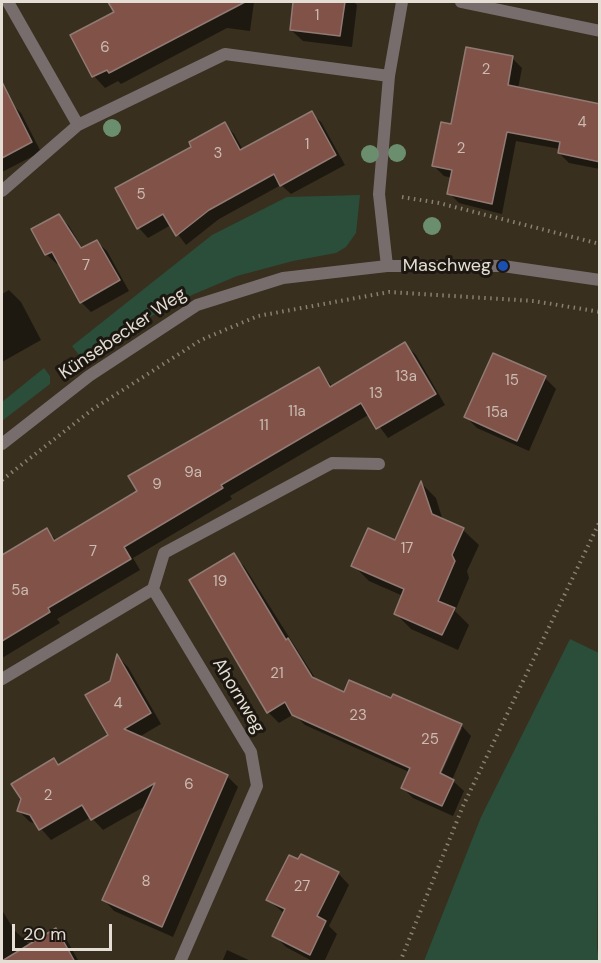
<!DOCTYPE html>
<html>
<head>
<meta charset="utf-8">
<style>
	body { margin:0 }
	#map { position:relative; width:601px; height:963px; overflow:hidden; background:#382f1e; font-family:"DM Sans",sans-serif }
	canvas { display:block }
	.frame { position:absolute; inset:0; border:3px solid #e4ded4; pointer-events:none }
	.scale { position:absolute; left:12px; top:924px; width:100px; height:27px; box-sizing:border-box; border:3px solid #e4ded4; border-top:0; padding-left:8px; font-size:18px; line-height:21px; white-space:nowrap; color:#e4ded4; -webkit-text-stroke:4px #1c1710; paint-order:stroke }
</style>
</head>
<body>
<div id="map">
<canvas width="601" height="963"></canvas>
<div class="frame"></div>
<div class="scale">20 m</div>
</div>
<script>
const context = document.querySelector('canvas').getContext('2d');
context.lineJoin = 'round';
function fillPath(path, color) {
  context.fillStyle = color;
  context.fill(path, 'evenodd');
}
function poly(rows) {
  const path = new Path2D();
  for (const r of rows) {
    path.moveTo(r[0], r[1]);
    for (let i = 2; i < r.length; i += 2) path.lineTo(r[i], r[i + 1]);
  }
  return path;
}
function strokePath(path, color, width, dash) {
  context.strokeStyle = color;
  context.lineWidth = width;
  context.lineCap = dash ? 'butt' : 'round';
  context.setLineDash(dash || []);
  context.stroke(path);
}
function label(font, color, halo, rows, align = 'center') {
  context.font = font + ' "DM Sans",sans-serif';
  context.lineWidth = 6;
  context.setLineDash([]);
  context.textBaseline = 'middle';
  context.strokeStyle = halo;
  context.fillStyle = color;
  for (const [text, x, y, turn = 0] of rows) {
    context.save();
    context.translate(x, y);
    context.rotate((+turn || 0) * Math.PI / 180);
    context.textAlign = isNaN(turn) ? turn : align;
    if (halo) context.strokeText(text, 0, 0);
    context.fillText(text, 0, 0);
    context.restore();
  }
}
fillPath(poly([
	[360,195,356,233,346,247,336,253,293,261,237,276,192,295,150,317,92,357,79,355,72,346,212,235,287,197],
	[44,368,50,376,50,384,2,421,2,402],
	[570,639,599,653,597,948,599,961,424,961,481,817]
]), '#2a4e39');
fillPath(poly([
	[116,2,254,2,250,31,227,28,121,84,118,81,105,88,94,76,72,36,116,13,111,4],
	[295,2,354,2,357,5,352,47,303,41,291,30],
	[512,58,522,68,518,89,600,107,600,169,569,163,559,153,560,149,516,141,502,214,459,203,449,193,452,178,444,176,434,166,452,126],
	[11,103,21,113,41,152,2,172,2,108],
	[311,113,321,122,345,165,291,194,281,185,219,219,186,245,171,225,148,238,139,228,117,189,193,147,224,124,234,134,243,150],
	[59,216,69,226,83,249,97,242,107,251,129,291,91,312,81,302,60,263,57,264,47,255,33,230],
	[9,290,21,302,41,340,2,362,2,294],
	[405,344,416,355,445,405,388,438,370,414,230,496,232,499,133,558,140,570,57,619,60,623,2,658,2,578,23,566,47,530,57,541,139,492,318,369,333,387],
	[545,378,556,389,529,451,477,428,466,417],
	[421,483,436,498,443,521,463,530,479,545,467,571,469,578,455,611,469,625,458,650,411,629,395,613,403,596,369,581,353,565,396,542],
	[233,555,244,566,317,681,345,694,392,700,461,725,471,736,452,780,464,791,453,816,413,798,402,787,409,772,305,725,299,719,416,772,417,769,294,714,279,723,268,712],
	[458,728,462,728,438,781,436,780],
	[118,657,128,667,161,724,139,737,227,776,238,787,173,937,114,911,104,900,147,805,103,830,91,817,51,840,37,824,30,822,19,811,54,760,60,766,111,736,111,682],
	[338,873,349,885,329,926,337,934,324,962,314,962,286,947,274,935,285,914,268,900],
	[2,910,14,930,30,945,56,930,68,942,79,962,2,962],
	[227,950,253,962,222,962]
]), '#0007');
const building = poly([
	[108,2,245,2,109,73,107,70,92,77,70,35,114,12,108,2],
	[293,2,345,2,340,36,290,30,293,2],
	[466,47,513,56,508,85,600,104,600,162,558,153,560,142,507,132,492,204,447,194,452,170,432,166,441,122,451,124,466,47],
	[2,82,32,142,2,158,2,82],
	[312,111,336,155,280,186,274,174,209,210,176,236,163,214,137,229,115,188,191,147,189,142,225,122,240,150,312,111],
	[59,214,81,248,97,240,120,280,80,303,52,252,45,255,31,229,59,214],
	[405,342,436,394,376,429,361,403,221,485,223,488,124,547,131,559,48,608,50,612,2,641,2,555,47,528,54,541,137,491,128,476,319,367,330,387,405,342],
	[493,353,546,376,517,441,464,417,493,353],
	[421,481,432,514,464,528,452,555,455,561,438,601,455,608,442,635,394,614,404,589,351,566,368,528,395,540,421,481],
	[234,553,286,640,288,638,312,677,344,692,349,680,391,698,393,694,462,724,440,773,454,780,442,806,401,788,410,768,292,715,285,702,267,713,189,580,234,553],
	[117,654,151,713,124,729,228,775,162,927,102,900,155,783,91,820,82,805,39,830,30,815,17,811,21,799,11,784,54,758,58,765,108,735,85,695,110,681,117,654],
	[301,854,339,872,317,916,326,921,310,955,272,936,285,909,266,900,289,855,298,859,301,854],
	[56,928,75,962,2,962,2,961,56,928]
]);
fillPath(building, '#815247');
strokePath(building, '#917a74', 1.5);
strokePath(poly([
	[402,197,439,203,600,244],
	[2,480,93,409,201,340,258,316,389,292,534,301,600,312],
	[400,962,463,806,600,521]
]), '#888072', 4, [1.5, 4.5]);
strokePath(poly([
	[8,2,78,125],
	[461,2,600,31],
	[2,191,78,125,225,54,389,76],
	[387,266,379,194,389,76,402,2],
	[153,589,164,553,332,463,379,464],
	[2,679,153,589,251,752,257,786,180,962]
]), '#776d6c', 12);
strokePath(poly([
	[2,444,89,376,197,305,283,278,387,266,503,266,600,280]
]), '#776d6c', 12);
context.fillStyle = '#6b8e6e';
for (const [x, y] of [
	[112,128],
	[397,153],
	[370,154],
	[432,226]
]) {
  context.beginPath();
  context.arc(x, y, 9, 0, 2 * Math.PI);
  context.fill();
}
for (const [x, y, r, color] of [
	[503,266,6,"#1a4fb4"]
]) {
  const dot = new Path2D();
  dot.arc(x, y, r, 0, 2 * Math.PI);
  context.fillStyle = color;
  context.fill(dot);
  strokePath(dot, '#1c1710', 2);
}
label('15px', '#cbbbb1', null, [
	["1",317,16],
	["6",105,48],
	["2",486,70],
	["4",582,123],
	["1",307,145],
	["2",461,149],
	["3",218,154],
	["5",141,195],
	["7",86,266],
	["13a",406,377],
	["15",512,381],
	["13",376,394],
	["11a",297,412],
	["15a",497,413],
	["11",264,426],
	["9a",193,473],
	["9",157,485],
	["17",407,549],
	["7",93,552],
	["19",220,582],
	["5a",20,591],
	["21",277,674],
	["4",118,704],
	["23",358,716],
	["25",430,740],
	["6",189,785],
	["2",48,796],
	["8",146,882],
	["27",302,887]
]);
label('18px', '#e4ded4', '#1c1710', [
	["Maschweg",491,266]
], 'right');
label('18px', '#e4ded4', '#1c1710', [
	["Künsebecker Weg",123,334,-34],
	["Ahornweg",238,696,59]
]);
</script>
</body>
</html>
